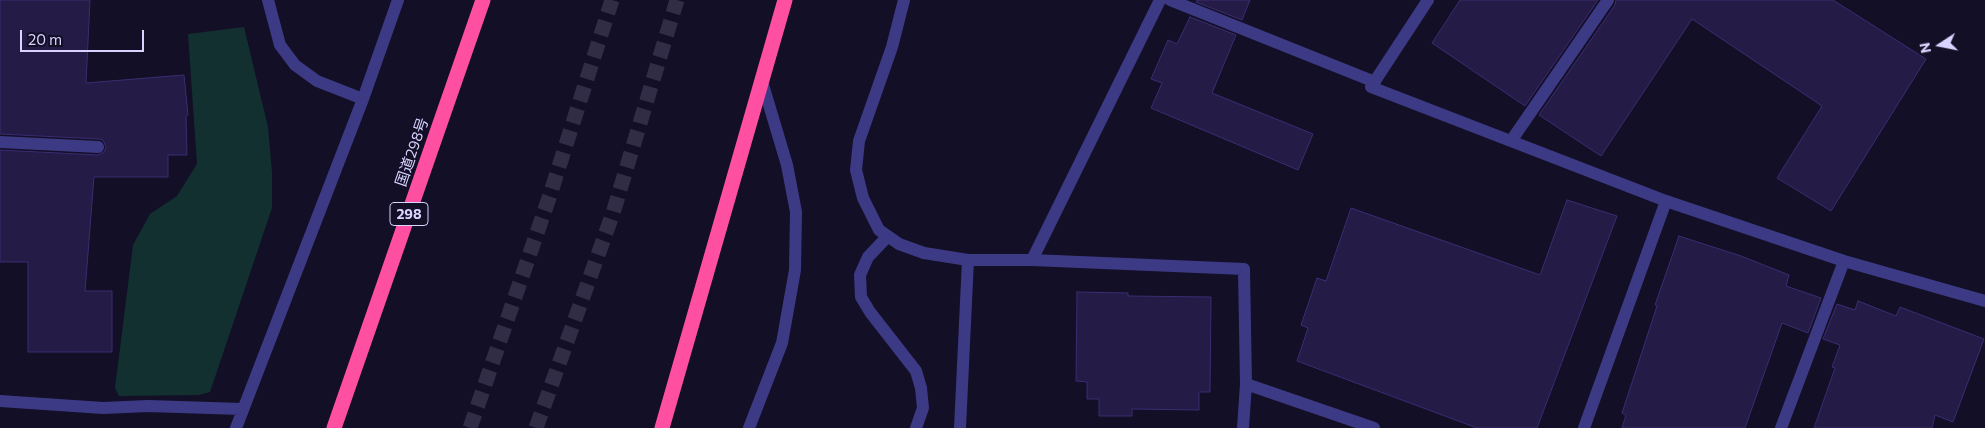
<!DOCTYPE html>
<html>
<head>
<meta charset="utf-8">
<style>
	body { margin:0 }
	#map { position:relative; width:1985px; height:428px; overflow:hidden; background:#130f26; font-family:Commissioner,sans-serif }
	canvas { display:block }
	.north { position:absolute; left:1915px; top:20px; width:50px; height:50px; -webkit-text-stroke:4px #130f26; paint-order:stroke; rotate:259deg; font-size:14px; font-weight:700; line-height:20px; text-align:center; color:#d9d4ff }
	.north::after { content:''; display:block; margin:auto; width:18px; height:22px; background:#d9d4ff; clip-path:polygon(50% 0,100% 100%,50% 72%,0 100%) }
	.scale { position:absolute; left:20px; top:30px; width:124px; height:22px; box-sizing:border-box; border:2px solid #d9d4ff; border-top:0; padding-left:6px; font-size:15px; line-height:18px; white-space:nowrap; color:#d9d4ff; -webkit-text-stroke:4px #130f26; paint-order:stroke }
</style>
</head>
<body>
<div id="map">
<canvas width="1985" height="428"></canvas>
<div class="north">N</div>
<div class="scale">20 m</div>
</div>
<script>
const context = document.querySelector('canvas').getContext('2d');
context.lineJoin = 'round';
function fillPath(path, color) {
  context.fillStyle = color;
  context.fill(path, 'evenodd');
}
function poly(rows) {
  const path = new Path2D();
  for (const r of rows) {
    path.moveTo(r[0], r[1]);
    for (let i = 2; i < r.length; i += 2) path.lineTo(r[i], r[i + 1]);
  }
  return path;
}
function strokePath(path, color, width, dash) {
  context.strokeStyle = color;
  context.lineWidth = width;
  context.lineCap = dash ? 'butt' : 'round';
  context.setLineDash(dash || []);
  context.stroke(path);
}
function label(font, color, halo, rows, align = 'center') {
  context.font = font + ' Commissioner,"Noto Sans JP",sans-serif';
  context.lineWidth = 4;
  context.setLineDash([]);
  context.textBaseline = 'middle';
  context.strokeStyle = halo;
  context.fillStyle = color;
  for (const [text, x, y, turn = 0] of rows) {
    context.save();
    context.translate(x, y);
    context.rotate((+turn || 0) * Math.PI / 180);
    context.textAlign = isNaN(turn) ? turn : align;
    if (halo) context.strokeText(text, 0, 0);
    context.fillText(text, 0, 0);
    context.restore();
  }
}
fillPath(poly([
	[244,27,268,127,272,172,272,208,210,392,199,395,119,396,115,388,133,245,150,214,177,196,197,164,188,34]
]), '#12302f');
const building = poly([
	[0,0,90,0,86,83,184,75,188,115,186,116,187,155,168,155,168,177,94,177,85,291,112,291,112,352,28,352,28,262,0,262,0,150,98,155,104,152,106,147,103,140,98,139,0,134,0,0],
	[1197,0,1250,0,1242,20,1196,2,1197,0],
	[1460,0,1598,0,1525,106,1432,43,1460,0],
	[1616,0,1833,0,1926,59,1831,211,1777,178,1822,106,1692,19,1601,156,1539,115,1615,5,1616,0],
	[1190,17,1236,35,1212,93,1313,134,1298,170,1151,108,1162,83,1151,79,1168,40,1177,44,1190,17],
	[1567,200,1617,216,1537,428,1477,428,1297,361,1308,328,1301,325,1317,278,1326,281,1351,208,1540,275,1567,200],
	[1679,236,1741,256,1789,275,1786,286,1821,298,1808,333,1782,323,1745,428,1622,428,1626,415,1622,413,1657,306,1655,305,1679,236],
	[1077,292,1128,293,1128,296,1211,297,1210,392,1199,392,1199,410,1132,409,1132,416,1099,416,1099,399,1087,399,1087,382,1076,381,1077,292],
	[1858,301,1896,316,1900,307,1984,339,1953,422,1935,415,1932,428,1814,428,1835,368,1832,367,1840,345,1823,339,1837,304,1855,310,1858,301]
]);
fillPath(building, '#241b47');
strokePath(building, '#3b2d73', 1);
strokePath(poly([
	[470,428,550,195,612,0],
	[536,428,613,213,677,0]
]), '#312d47', 15, [15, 8]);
strokePath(poly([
	[268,0,280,45,295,65,317,81,363,99],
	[904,0,892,47,859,141,856,170,863,198,879,230,899,244,924,253,968,260,1032,260,1244,269,1246,384,1243,428],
	[1170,0,1375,82],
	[1428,0,1371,87,1666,201,1844,261,1985,301],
	[1511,141,1608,0],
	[0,142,98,147],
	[888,236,868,257,860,275,861,297,870,312,916,371,921,388,923,408,916,428],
	[1032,260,1160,0],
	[1246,384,1374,428],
	[0,401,103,408,148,406,242,409],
	[236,428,363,99,398,0],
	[749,428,782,343,795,270,796,212,787,165,761,78],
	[960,428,968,260],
	[1584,428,1666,201],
	[1781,428,1844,261]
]), '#3d3a85', 12);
strokePath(poly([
	[334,428,483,0],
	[662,428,785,0]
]), '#ff4fa3', 15);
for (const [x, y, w] of [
	[409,214,38]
]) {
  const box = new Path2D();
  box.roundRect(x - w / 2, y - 11.5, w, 23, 4);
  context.fillStyle = '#130f26';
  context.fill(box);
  strokePath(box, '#d9d4ff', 1);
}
label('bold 14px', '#d9d4ff', null, [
	["298",409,214]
]);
label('15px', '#d9d4ff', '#130f26', [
	["国道298号",412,152,-71]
]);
</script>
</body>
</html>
